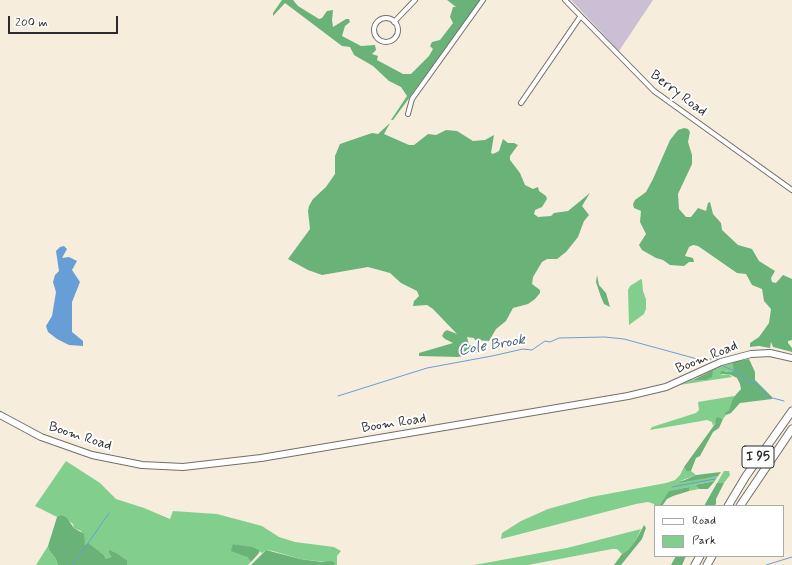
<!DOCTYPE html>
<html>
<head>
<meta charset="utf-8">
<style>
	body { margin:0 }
	#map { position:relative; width:792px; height:565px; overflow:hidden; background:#f7eddc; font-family:Mynerve,sans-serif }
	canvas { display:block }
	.legend { position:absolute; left:654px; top:505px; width:130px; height:52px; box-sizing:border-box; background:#fff; border:1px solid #aaa; margin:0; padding:5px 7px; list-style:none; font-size:12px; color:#2b2b2b }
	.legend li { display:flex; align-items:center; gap:8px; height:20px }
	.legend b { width:20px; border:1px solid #aaa }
	.scale { position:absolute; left:8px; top:16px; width:110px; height:18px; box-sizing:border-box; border:2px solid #2b2b2b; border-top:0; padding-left:5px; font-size:12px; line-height:14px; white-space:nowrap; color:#2b2b2b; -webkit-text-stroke:3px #fff; paint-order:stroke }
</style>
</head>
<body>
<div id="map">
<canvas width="792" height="565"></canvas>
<ul class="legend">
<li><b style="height:5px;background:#fff"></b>Road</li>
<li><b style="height:11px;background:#82cf8d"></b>Park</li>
</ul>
<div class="scale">200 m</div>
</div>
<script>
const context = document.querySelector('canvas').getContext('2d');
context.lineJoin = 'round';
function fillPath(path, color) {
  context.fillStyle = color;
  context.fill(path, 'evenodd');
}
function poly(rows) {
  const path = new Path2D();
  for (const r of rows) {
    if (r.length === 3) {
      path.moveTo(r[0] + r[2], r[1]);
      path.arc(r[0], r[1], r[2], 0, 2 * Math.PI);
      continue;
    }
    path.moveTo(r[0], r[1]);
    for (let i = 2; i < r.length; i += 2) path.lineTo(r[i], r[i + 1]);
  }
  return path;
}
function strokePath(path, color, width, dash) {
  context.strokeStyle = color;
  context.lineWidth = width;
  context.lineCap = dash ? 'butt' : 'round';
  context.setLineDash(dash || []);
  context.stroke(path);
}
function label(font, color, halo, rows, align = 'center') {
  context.font = font + ' Mynerve,sans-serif';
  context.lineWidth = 4;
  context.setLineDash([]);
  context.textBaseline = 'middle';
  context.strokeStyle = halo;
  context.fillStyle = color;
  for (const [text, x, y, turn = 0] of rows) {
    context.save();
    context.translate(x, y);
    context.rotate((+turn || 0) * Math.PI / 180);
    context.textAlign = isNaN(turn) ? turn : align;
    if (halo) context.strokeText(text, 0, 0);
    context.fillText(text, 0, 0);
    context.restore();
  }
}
fillPath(poly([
	[571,0,653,0,619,51]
]), '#cbbfd5');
fillPath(poly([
	[641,279,642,280,643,291,646,299,646,309,644,314,629,325,628,290,630,286],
	[732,362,735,371,729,372,725,371,721,375,729,374,732,377,679,385,692,380,692,381,706,380,713,370,707,372],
	[734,396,729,410,724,413,726,415,723,419,719,417,713,426,712,422,707,420,650,430,652,427,696,413,699,410,698,402],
	[66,461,100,483,116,499,144,508,170,519,173,511,217,514,262,526,279,537,295,542,334,547,341,551,337,556,337,565,334,565,334,563,300,559,273,551,266,550,262,553,252,548,233,544,233,547,247,557,251,562,248,565,127,565,127,560,118,554,111,559,106,559,104,555,88,544,85,545,81,531,74,528,73,524,60,515,57,517,35,506],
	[684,467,686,471,691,471,696,475,680,481,718,476,715,481,695,485,699,489,689,491,689,487,670,491,659,506,655,506,654,504,648,502,636,504,501,539,502,533,521,521,548,509,591,497,666,483,675,480,680,475],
	[724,471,729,471,730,475,724,483,717,483],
	[641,529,636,540,628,550,622,554,617,549,612,549,528,565,474,565,567,548],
	[48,546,49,550,56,559,58,565,36,565]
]), '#82cf8d');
fillPath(poly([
	[282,0,293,0,298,6,319,19,322,18,327,11,333,10,332,20,333,27,346,19,349,19,350,22,345,26,342,36,361,46,375,45,376,50,372,54,378,56,377,60,403,74,411,74,429,56,433,49,430,46,432,42,440,40,453,23,450,17,453,7,456,7,447,0,481,0,393,120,391,120,407,96,401,87,389,81,373,66,354,55,350,47,342,46,285,3,273,16,273,13],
	[390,123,384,134,409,145,414,145,428,134,436,135,446,130,457,131,473,141,485,140,494,135,491,153,493,154,499,151,503,139,508,143,514,143,518,145,510,156,510,160,520,173,525,185,533,189,538,187,539,191,546,196,547,199,542,207,535,210,534,214,538,217,551,216,554,213,568,211,590,193,582,206,589,215,584,221,578,237,566,252,557,259,547,259,542,262,533,277,532,284,540,290,540,293,535,299,528,304,513,308,506,321,496,329,489,341,475,340,474,338,467,337,469,345,479,347,480,351,477,353,471,353,467,355,458,357,419,356,419,353,453,343,445,339,442,336,444,332,447,330,457,334,433,309,427,305,413,306,414,301,419,296,417,291,401,283,390,273,368,267,322,275,308,270,288,259,310,229,308,211,309,206,313,199,326,187,335,174,335,156,340,144,372,133,378,134],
	[684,128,688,129,690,132,688,142,692,155,692,164,678,194,679,209,686,217,691,217,698,208,706,211,708,203,710,202,713,214,721,223,722,230,738,245,752,249,759,261,775,271,771,278,772,282,776,283,783,275,792,279,792,340,788,341,788,343,792,348,792,352,773,347,771,342,770,348,759,346,750,347,750,343,759,337,769,323,771,309,764,301,762,289,752,285,746,274,737,273,698,246,693,245,689,247,685,256,693,258,694,262,689,262,684,266,670,265,663,260,656,258,642,250,639,245,646,234,640,222,641,211,634,208,633,204,635,200,646,192,653,179,670,140,678,130],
	[597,275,599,285,606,293,610,307,604,304,601,297,596,282],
	[749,359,755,372,755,380,772,397,772,399,740,403,731,413,726,415,724,413,729,410,733,398,741,389,740,384,737,378,729,374,720,374,722,371,729,372,734,371,732,362],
	[713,370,712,377,706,380,691,381],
	[719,417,723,419,719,428,713,432,700,456,696,458,691,471,686,471,684,467,715,424,716,418],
	[721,472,718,476,678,483,696,475],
	[715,481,708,489,699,489,695,485],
	[717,483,724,483,716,499,716,504,714,506,704,506],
	[689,487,689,491,673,496,667,499,662,506,659,506,669,491],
	[60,515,66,517,74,528,84,534,85,545,88,543,104,555,106,559,112,557,109,553,109,550,118,554,127,560,127,565,58,565,56,559,49,550,48,546,57,517],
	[644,525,646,528,642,539,621,565,614,565,622,554,628,550,636,540],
	[233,544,252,547,259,550,259,553,251,562,247,557,231,551],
	[266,550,300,559,322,562,332,561,335,563,334,565,251,565],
	[676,556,686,556,682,565,671,565]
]), '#69b278');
fillPath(poly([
	[64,246,67,249,62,258,69,257,77,261,72,270,80,282,72,302,72,332,83,341,83,346,69,345,57,339,48,332,46,326,52,316,56,292,53,282,55,275,59,271,56,251,60,247]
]), '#679ed5');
strokePath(poly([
	[723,366,741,374,746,381,757,384,769,397,784,401],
	[338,396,427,368,492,356,523,349,532,350,545,341,550,342,559,338,605,337,624,339,701,360,719,358],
	[672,487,715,479],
	[73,565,109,513],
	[766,565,792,557]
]), '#679ed5', 1);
const street = poly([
	[565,0,654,91,792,190],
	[386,30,12],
	[394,22,415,0],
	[521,103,580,17],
	[408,114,412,99,483,0]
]);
const secondary = poly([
	[0,415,41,437,92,455,142,465,183,467,261,458,628,396,666,387,721,362,751,354,770,353,792,358]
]);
const highway = poly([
	[728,506,746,476,792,411],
	[740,506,792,429],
	[695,565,700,556],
	[707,565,712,556]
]);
strokePath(street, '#726f69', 6);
strokePath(secondary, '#726f69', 8);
strokePath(highway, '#726f69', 9);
strokePath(street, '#fff', 4);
strokePath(secondary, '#fff', 6);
strokePath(highway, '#fff', 7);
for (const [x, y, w] of [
	[758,457,32]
]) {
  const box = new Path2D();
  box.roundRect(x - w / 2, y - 11, w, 22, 3);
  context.fillStyle = '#fff';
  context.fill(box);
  strokePath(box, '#2b2b2b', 1);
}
label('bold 13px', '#2b2b2b', null, [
	["I 95",758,457]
]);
label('14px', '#2b2b2b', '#fff', [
	["Berry Road",678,94,37],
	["Boom Road",707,358,-22],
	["Boom Road",394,424,-9],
	["Boom Road",80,437,18]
]);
label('italic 15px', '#465f77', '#fff', [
	["Cole Brook",492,346,-10]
]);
</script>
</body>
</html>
